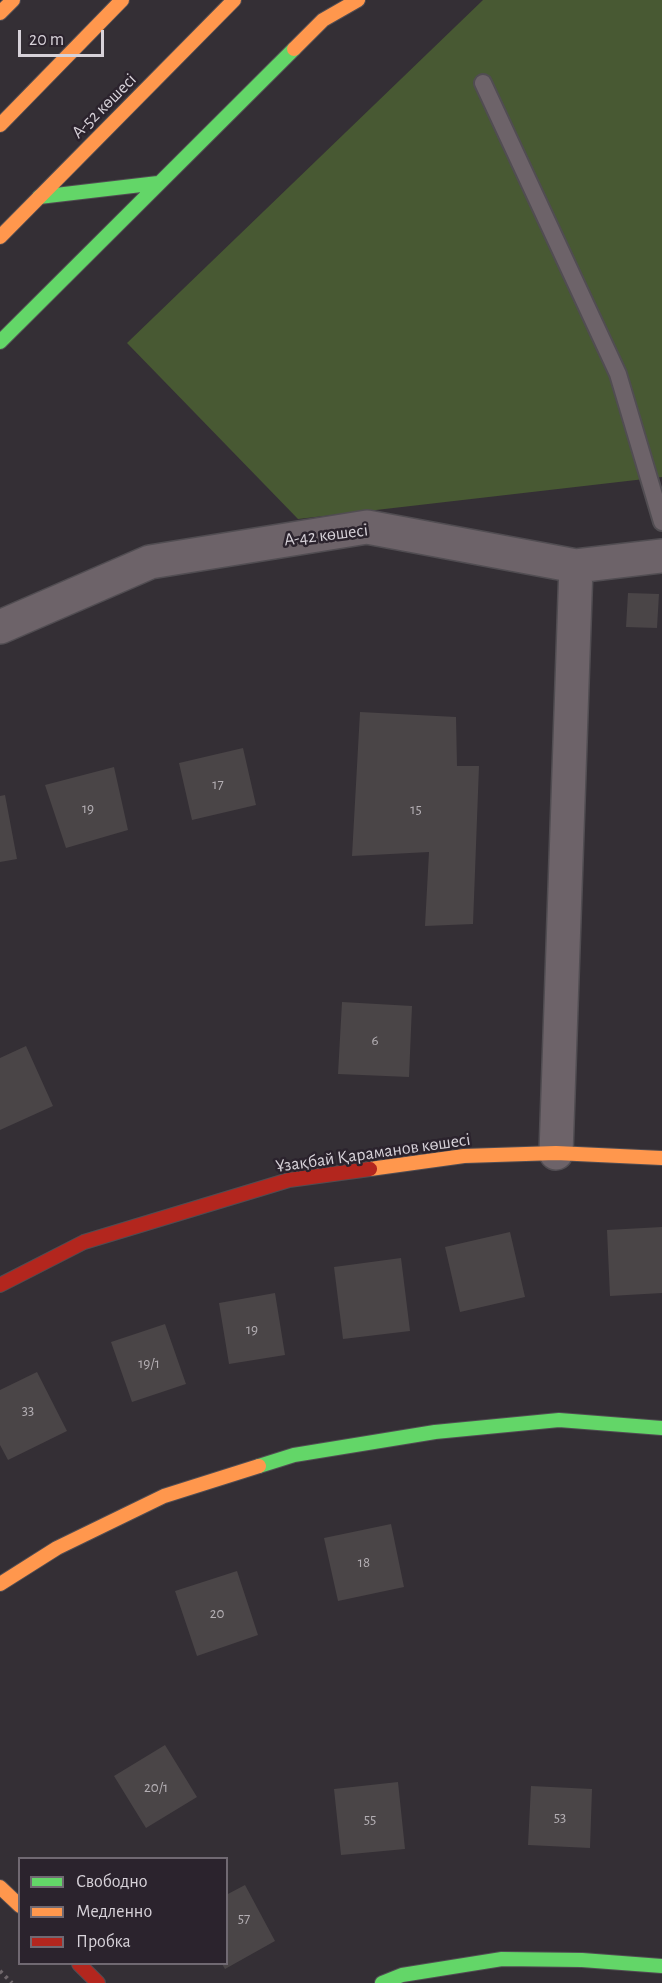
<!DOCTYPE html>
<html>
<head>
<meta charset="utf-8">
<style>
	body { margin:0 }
	#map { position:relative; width:662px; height:1983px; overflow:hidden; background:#342f35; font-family:"Alegreya Sans",sans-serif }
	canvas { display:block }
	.legend { position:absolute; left:18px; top:1857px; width:210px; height:108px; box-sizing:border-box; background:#2b232d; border:2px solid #706972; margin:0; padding:8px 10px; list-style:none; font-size:18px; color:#d7d2d9 }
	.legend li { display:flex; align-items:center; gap:12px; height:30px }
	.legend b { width:30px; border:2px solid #706972 }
	.scale { position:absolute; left:18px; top:30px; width:86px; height:27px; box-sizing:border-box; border:3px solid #d7d2d9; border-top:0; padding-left:8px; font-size:18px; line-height:21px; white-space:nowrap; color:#d7d2d9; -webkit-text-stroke:4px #2b232d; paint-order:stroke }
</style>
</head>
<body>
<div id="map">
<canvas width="662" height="1983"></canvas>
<ul class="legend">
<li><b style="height:8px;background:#63d668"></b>Свободно</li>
<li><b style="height:8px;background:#ff974d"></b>Медленно</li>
<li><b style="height:8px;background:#b3261e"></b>Пробка</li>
</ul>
<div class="scale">20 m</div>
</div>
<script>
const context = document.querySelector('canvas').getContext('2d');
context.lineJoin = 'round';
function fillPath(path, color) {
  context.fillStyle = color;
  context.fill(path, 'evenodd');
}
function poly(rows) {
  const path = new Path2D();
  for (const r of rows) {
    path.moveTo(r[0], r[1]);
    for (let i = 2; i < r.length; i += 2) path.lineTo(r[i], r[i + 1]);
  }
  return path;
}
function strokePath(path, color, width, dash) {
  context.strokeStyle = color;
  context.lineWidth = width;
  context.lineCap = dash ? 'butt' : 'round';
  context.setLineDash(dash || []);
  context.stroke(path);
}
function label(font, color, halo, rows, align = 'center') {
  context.font = font + ' "Alegreya Sans",sans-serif';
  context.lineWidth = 5;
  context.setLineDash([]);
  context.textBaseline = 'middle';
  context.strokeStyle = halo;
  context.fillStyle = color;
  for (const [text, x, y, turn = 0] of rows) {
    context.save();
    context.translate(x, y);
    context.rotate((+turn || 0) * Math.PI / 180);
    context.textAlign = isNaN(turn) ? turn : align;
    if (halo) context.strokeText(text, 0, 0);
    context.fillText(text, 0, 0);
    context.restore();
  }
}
fillPath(poly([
	[483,0,662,0,662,477,298,519,127,343]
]), '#485933');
fillPath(poly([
	[628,593,659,594,657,628,626,627],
	[360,712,456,717,457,766,479,766,473,924,425,926,429,852,352,856],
	[243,748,256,805,192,820,179,763],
	[114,767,128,830,66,848,45,785],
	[5,795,17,859,0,862,0,796],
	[342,1002,412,1006,409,1077,338,1074],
	[26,1046,53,1106,0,1130,0,1058],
	[662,1227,662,1293,610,1296,607,1230],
	[510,1232,525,1297,460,1312,445,1247],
	[401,1258,410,1331,343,1339,334,1267],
	[275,1293,285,1355,229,1364,219,1303],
	[165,1324,186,1384,132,1402,111,1342],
	[37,1372,67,1431,8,1460,0,1445,0,1390],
	[391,1524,404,1587,338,1601,324,1538],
	[237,1571,258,1635,197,1656,175,1591],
	[165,1745,197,1797,146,1828,114,1776],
	[398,1782,405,1849,341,1855,334,1789],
	[531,1786,592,1789,590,1848,528,1845],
	[245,1885,275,1941,225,1969,222,1964,226,1964,226,1895]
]), '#4a4547');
const lane = poly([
	[483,83,618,374,662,522]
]);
const street = poly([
	[0,627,150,562,367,527,576,566,662,556],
	[556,1153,576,566]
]);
const fast = poly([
	[39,197,158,183],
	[0,342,294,49],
	[259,1466,294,1455,435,1432,559,1420,662,1428],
	[382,1983,402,1975,502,1959,582,1960,662,1966]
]);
const slow = poly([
	[0,13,13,0],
	[294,49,323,20,358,0],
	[0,125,122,0],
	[0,237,234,0],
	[370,1169,464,1156,556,1153,662,1158],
	[0,1584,57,1548,164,1496,259,1466],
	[0,1887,20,1906]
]);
const jam = poly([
	[0,1285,84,1242,289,1180,370,1169],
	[79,1964,98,1983]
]);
strokePath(lane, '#514d52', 20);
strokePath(street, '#514d52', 36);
strokePath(fast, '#514d52', 16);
strokePath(slow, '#514d52', 16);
strokePath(jam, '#514d52', 16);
strokePath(poly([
	[0,1971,12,1983]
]), '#70686c', 4, [3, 4.5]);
strokePath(lane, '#6d6369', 16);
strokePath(street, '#6d6369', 33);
strokePath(fast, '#63d668', 14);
strokePath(slow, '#ff974d', 14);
strokePath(jam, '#b3261e', 14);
label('15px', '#b4afb4', null, [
	["17",218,784],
	["19",88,808],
	["15",416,809],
	["6",375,1040],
	["19",252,1329],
	["19/1",149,1363],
	["33",28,1410],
	["18",364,1562],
	["20",217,1613],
	["20/1",156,1787],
	["53",560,1817],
	["55",370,1819],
	["57",244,1918]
]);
label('18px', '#d7d2d9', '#2b232d', [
	["А-52 көшесі",104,106,-45],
	["А-42 көшесі",326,535,-7],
	["Ұзақбай Қараманов көшесі",373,1153,-8]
]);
</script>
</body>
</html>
